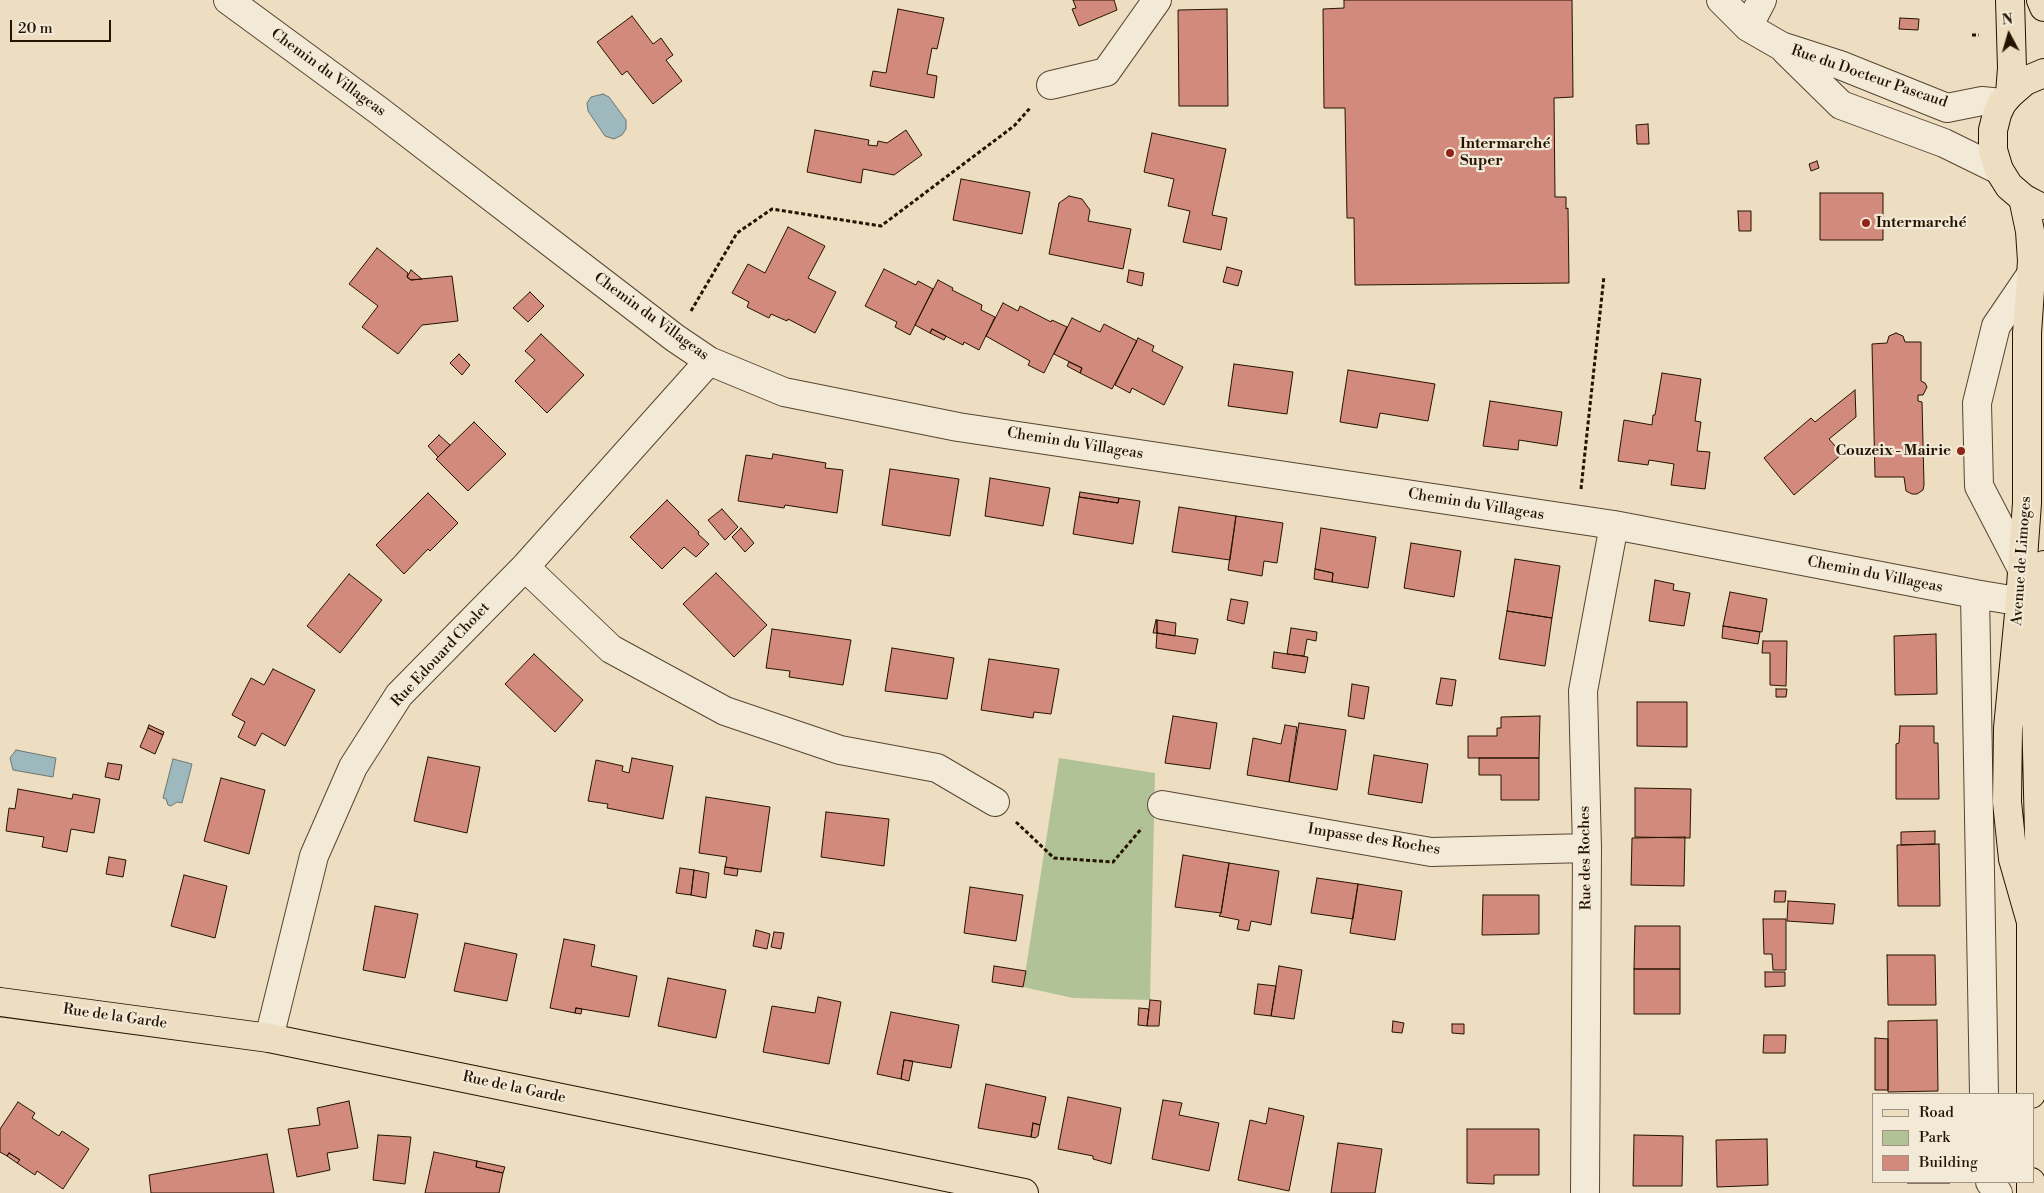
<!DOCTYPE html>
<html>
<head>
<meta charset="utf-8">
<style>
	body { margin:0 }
	#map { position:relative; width:2044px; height:1193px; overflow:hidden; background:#edddc1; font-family:"Libre Bodoni",serif }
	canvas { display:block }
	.legend { position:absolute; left:1872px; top:1093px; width:162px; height:90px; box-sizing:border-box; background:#f3e9d7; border:1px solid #a19381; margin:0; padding:6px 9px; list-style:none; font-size:15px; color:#251300 }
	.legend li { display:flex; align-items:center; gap:10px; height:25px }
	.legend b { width:25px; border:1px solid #a19381 }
	.north { position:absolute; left:1984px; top:10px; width:50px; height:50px; -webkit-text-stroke:4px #f3e9d7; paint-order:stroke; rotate:354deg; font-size:14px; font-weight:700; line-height:20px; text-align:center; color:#251300 }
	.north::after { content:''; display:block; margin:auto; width:18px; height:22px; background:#251300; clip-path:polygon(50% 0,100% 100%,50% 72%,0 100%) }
	.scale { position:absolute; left:10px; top:20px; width:101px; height:22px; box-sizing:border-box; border:2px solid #251300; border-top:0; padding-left:6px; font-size:15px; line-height:18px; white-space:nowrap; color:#251300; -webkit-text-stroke:4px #f3e9d7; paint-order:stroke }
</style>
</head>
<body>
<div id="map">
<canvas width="2044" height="1193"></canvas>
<ul class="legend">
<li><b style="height:6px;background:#edddc1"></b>Road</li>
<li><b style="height:14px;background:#b2c297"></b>Park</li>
<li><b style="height:14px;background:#d28a7c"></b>Building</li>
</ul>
<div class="north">N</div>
<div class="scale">20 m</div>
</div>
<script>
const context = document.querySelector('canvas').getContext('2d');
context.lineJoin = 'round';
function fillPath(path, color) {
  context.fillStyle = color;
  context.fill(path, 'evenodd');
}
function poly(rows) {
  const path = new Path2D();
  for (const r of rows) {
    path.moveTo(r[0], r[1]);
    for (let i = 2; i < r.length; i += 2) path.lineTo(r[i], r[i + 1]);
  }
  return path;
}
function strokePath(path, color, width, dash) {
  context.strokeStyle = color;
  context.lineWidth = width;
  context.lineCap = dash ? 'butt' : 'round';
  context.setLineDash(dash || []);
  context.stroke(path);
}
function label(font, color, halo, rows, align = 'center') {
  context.font = font + ' "Libre Bodoni",serif';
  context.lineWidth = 4.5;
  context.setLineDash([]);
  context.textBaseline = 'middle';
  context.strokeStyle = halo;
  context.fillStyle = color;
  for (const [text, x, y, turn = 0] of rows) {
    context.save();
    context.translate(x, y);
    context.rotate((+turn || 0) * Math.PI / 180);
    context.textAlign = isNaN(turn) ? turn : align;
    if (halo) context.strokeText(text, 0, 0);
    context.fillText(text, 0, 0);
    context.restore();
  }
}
fillPath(poly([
	[1059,758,1155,773,1150,1000,1073,998,1023,987]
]), '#b2c297');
const water = poly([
	[603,94,609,97,626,120,626,129,622,135,614,139,605,136,588,111,587,103,591,97,603,94],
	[16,750,56,758,53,777,13,770,10,758,16,750],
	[173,759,192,764,182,803,177,802,171,806,168,805,166,799,163,798,173,759]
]);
fillPath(water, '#9db9bd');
strokePath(water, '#6d7771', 1);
const building = poly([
	[1073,0,1114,0,1117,10,1079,26,1072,9,1076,8,1073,0],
	[1344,0,1572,0,1573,97,1554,98,1555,197,1566,197,1566,209,1568,208,1569,283,1355,285,1354,218,1347,218,1345,108,1324,108,1323,9,1344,8,1344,0],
	[898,9,944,18,937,49,932,48,927,74,937,76,934,98,870,86,873,71,886,73,898,9],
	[1227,9,1228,106,1179,106,1178,10,1227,9],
	[632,16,653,44,661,38,673,55,666,60,682,81,653,104,627,71,622,75,597,42,632,16],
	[1900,18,1919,19,1918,30,1899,29,1900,18],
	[1648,124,1649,144,1637,144,1636,125,1648,124],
	[815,130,869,140,868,145,877,146,878,141,887,143,906,130,922,155,894,175,863,169,861,183,807,172,815,130],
	[1152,133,1226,149,1212,215,1227,218,1221,250,1183,242,1190,211,1168,206,1174,179,1144,172,1152,133],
	[1817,161,1819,168,1811,171,1809,164,1817,161],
	[961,179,1030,192,1022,234,953,220,961,179],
	[1820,193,1883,193,1883,240,1820,240,1820,193],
	[1069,196,1082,199,1090,210,1088,221,1131,229,1123,269,1049,254,1059,203,1069,196],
	[1738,211,1751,211,1751,231,1739,231,1738,211],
	[788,227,825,246,808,278,836,292,815,333,788,319,787,321,771,314,769,318,747,307,749,302,732,293,748,264,765,273,788,227],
	[377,248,408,273,407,277,411,280,452,276,458,321,422,325,398,354,362,327,378,306,349,284,377,248],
	[1227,267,1242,271,1238,286,1223,282,1227,267],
	[884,269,916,285,918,281,933,289,910,335,895,327,897,322,865,306,884,269],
	[411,270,422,279,411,280,407,277,411,270],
	[1129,270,1144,273,1142,286,1127,282,1129,270],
	[938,280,953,288,952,290,982,305,981,310,995,317,979,350,964,342,963,345,932,329,930,333,915,325,938,280],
	[530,292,544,306,528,322,513,308,530,292],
	[1003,303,1018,311,1020,306,1051,322,1052,320,1067,327,1044,373,1028,365,1030,361,986,336,1003,303],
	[1072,318,1100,332,1104,324,1137,341,1112,389,1080,373,1082,368,1054,354,1072,318],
	[932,329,946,336,944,340,930,333,932,329],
	[1896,333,1903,336,1905,342,1921,342,1921,381,1925,383,1927,387,1923,395,1918,395,1918,401,1922,402,1924,485,1923,490,1917,494,1912,494,1906,491,1904,477,1875,477,1872,344,1887,343,1889,336,1896,333],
	[541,334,584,375,547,413,515,381,535,360,525,351,541,334],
	[1138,338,1154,346,1152,351,1183,367,1164,405,1132,388,1130,393,1115,385,1138,338],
	[459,354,470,365,462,375,450,363,459,354],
	[1069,362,1082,368,1080,373,1067,366,1069,362],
	[1234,364,1293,372,1287,414,1228,406,1234,364],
	[1348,370,1435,384,1428,421,1380,413,1377,428,1340,422,1348,370],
	[1662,373,1701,379,1695,421,1701,422,1697,451,1710,452,1705,489,1671,485,1674,464,1649,460,1648,465,1618,461,1624,420,1652,425,1653,415,1655,415,1662,373],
	[1855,390,1856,417,1829,439,1842,454,1794,495,1764,458,1811,418,1815,422,1855,390],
	[1490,401,1562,412,1557,446,1519,440,1518,450,1483,446,1490,401],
	[474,422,506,454,468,491,436,459,474,422],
	[439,435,450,445,438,457,428,446,439,435],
	[773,454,826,463,825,468,843,470,837,513,785,505,784,508,738,501,746,455,772,459,773,454],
	[890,469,959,479,950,536,882,525,890,469],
	[990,478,1050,488,1043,526,985,516,990,478],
	[1080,492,1119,498,1118,503,1079,497,1080,492],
	[428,493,458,523,430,551,428,549,404,574,376,545,428,493],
	[1079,497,1118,503,1119,498,1140,501,1133,544,1073,534,1079,497],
	[667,500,699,532,698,534,709,544,696,557,684,547,662,569,630,537,667,500],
	[1179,507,1236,516,1230,560,1172,552,1179,507],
	[722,509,738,527,725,540,708,520,722,509],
	[1236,516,1283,523,1277,563,1264,561,1262,576,1228,570,1236,516],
	[741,528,754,543,745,552,732,537,741,528],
	[1321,528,1376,537,1368,588,1332,582,1333,573,1315,569,1321,528],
	[1411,543,1461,551,1454,597,1404,588,1411,543],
	[1515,559,1560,566,1552,618,1507,611,1515,559],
	[1315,569,1333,573,1332,582,1314,579,1315,569],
	[716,573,767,625,734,657,683,604,716,573],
	[349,574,382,600,340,653,307,626,349,574],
	[1655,580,1674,584,1673,590,1690,593,1684,626,1649,621,1655,580],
	[1730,592,1767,599,1762,632,1723,626,1730,592],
	[1231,599,1248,602,1244,624,1227,620,1231,599],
	[1507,611,1552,618,1545,666,1499,659,1507,611],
	[1156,620,1157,620,1157,633,1153,633,1156,620],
	[1157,620,1176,623,1175,636,1157,633,1157,620],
	[1723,626,1760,632,1758,644,1722,638,1723,626],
	[1291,628,1317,632,1316,641,1307,639,1304,656,1287,654,1291,628],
	[772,629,851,640,843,685,789,677,790,671,766,668,772,629],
	[1157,633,1198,639,1195,654,1156,648,1157,633],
	[1936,634,1937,694,1895,695,1894,636,1936,634],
	[1763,641,1787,641,1786,686,1770,685,1770,653,1762,653,1763,641],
	[892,648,954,658,947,699,885,691,892,648],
	[1274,652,1308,657,1305,673,1272,668,1274,652],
	[534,654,583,700,555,732,505,684,534,654],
	[989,659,1059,669,1051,714,1034,712,1033,718,981,710,989,659],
	[273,669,315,690,285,746,262,733,255,746,238,737,245,722,232,715,251,678,264,685,273,669],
	[1441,678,1456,680,1452,706,1436,704,1441,678],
	[1352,684,1369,687,1364,719,1348,716,1352,684],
	[1776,689,1787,689,1786,697,1776,697,1776,689],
	[1637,702,1687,702,1687,747,1637,746,1637,702],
	[1173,716,1217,723,1210,769,1165,763,1173,716],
	[1540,716,1539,758,1468,758,1468,736,1497,736,1497,728,1501,728,1501,717,1540,716],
	[1299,723,1346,730,1337,790,1289,782,1299,723],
	[149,725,164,732,163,735,148,728,149,725],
	[1285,725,1297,727,1289,782,1247,775,1253,738,1281,744,1285,725],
	[1900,726,1934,726,1934,743,1938,743,1939,799,1896,799,1896,744,1899,743,1900,726],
	[148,728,163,735,155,754,140,747,148,728],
	[1374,755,1428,764,1422,803,1368,794,1374,755],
	[428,757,480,767,467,833,414,821,428,757],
	[632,758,673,766,663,819,607,808,608,804,588,801,596,760,623,766,622,771,629,773,632,758],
	[1479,758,1539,758,1539,800,1501,800,1501,775,1479,775,1479,758],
	[108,763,122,765,119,780,105,777,108,763],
	[221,778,265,790,249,854,204,841,221,778],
	[1635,788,1691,789,1690,838,1635,837,1635,788],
	[18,789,72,799,73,794,100,799,94,833,71,829,67,852,42,847,44,837,6,831,9,808,15,809,18,789],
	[706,797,770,807,761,872,725,867,727,857,699,853,706,797],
	[826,812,889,819,884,866,821,857,826,812],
	[1935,831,1935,844,1901,845,1901,832,1935,831],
	[1685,837,1684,886,1631,885,1632,838,1685,837],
	[1939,844,1940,906,1898,906,1897,845,1939,844],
	[1183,855,1229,863,1221,913,1175,907,1183,855],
	[109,857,126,860,123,877,106,874,109,857],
	[1229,863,1279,871,1271,925,1251,921,1249,931,1237,929,1239,920,1219,916,1221,913,1229,863],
	[725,867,738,869,737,876,724,874,725,867],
	[680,868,694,870,691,895,676,893,680,868],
	[694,870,709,873,706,898,691,895,694,870],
	[184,875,227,886,215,938,171,926,184,875],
	[1317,878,1358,884,1353,919,1311,913,1317,878],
	[1358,884,1402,891,1395,940,1350,933,1358,884],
	[970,887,1023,895,1016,941,964,933,970,887],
	[1775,891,1786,891,1785,902,1774,902,1775,891],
	[1483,895,1539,895,1539,934,1482,935,1483,895],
	[1788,901,1835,904,1833,924,1787,921,1788,901],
	[375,906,418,914,405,978,363,970,375,906],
	[1763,919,1786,919,1786,970,1773,970,1772,954,1764,954,1763,919],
	[1635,926,1680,926,1680,969,1634,969,1635,926],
	[756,930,770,934,767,949,753,946,756,930],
	[774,932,784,933,781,949,771,947,774,932],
	[564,939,595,945,591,966,637,976,629,1017,576,1008,575,1013,550,1008,564,939],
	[465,943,517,954,507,1001,454,991,465,943],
	[1887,955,1935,955,1936,1005,1888,1005,1887,955],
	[994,966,1026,971,1023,987,992,982,994,966],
	[1279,966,1302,970,1294,1019,1271,1016,1279,966],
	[1634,969,1680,969,1680,1014,1634,1014,1634,969],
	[1765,972,1785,972,1785,986,1765,987,1765,972],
	[668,978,726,990,716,1038,658,1026,668,978],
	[1258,984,1276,986,1271,1016,1254,1014,1258,984],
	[818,997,841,1002,829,1064,763,1052,772,1006,815,1013,818,997],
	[1150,1000,1161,1001,1159,1026,1147,1026,1150,1000],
	[576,1008,582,1009,581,1014,575,1013,576,1008],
	[1139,1008,1149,1009,1147,1026,1138,1025,1139,1008],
	[891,1012,959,1025,951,1068,904,1060,901,1079,877,1074,891,1012],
	[1937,1020,1938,1091,1888,1092,1888,1021,1937,1020],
	[1393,1021,1404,1023,1402,1033,1392,1032,1393,1021],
	[1452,1024,1464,1024,1464,1034,1452,1033,1452,1024],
	[1764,1035,1786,1035,1785,1053,1763,1053,1764,1035],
	[1875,1038,1888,1039,1888,1090,1875,1090,1875,1038],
	[904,1060,913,1061,909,1081,901,1079,904,1060],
	[986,1084,1046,1097,1040,1125,1033,1123,1031,1137,978,1128,986,1084],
	[1068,1097,1121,1108,1111,1164,1093,1159,1093,1156,1058,1149,1068,1097],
	[1163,1100,1182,1103,1179,1115,1219,1123,1209,1171,1152,1159,1163,1100],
	[349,1101,358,1148,327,1153,330,1170,297,1177,288,1129,320,1125,317,1108,349,1101],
	[18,1102,35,1113,32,1118,59,1136,62,1131,89,1149,63,1189,37,1171,35,1175,17,1163,20,1160,9,1153,7,1156,0,1152,0,1129,18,1102],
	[1269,1108,1304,1116,1289,1191,1238,1180,1250,1120,1266,1124,1269,1108],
	[1033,1123,1040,1125,1038,1136,1035,1138,1031,1137,1033,1123],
	[1467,1129,1539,1129,1539,1175,1494,1175,1494,1184,1467,1183,1467,1129],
	[378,1135,411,1137,405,1184,373,1180,378,1135],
	[1634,1135,1683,1136,1682,1186,1633,1186,1634,1135],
	[1767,1139,1768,1185,1717,1187,1716,1140,1767,1139],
	[1338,1143,1382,1149,1375,1193,1331,1193,1338,1143],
	[434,1152,477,1161,476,1167,503,1173,499,1193,425,1193,434,1152],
	[9,1153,20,1160,17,1163,7,1156,9,1153],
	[267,1154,274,1193,151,1193,149,1175,267,1154],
	[477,1161,505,1167,503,1173,476,1167,477,1161],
	[1907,1182,1950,1182,1950,1183,1907,1183,1907,1182]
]);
fillPath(building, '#d28a7c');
strokePath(building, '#251300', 1);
const minor = poly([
	[228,0,378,110,675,338,709,361,784,392,958,427,1614,525,1975,594,2041,605],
	[1721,0,1748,27,1781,46,1840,65,1947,108,1982,101,2002,103],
	[1748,27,1762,0],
	[1786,51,1841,105,1944,143,1999,170],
	[1051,85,1106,72,1157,0],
	[525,567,611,649,725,711,840,750,937,768,995,802],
	[2022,569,1979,486,1977,403,1996,326,2032,273],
	[1975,594,1984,1094],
	[1162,805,1431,852,1587,848],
	[269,1038,314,856,353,767,399,695,525,567,709,361],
	[1990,1182,1998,1193],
	[1585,1193,1587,848,1583,691,1614,525]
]);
const major = poly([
	[2010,0,2012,68,2010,94],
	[2041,0,2044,7],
	[2023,198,2030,231,2032,261,2027,333,2027,503,2019,614,2008,728,2007,802,2013,859,2031,922],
	[2038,206,2023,198,2009,186,1999,170,1993,150,1993,130,1997,114,2002,103,2010,94,2025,81,2044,73],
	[0,1002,269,1038,1024,1193],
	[2031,1094,2031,922,2040,875,2035,668,2044,565],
	[2031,1193,2031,1182]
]);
strokePath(minor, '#574630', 30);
strokePath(major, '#251300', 30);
strokePath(poly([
	[1972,35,1979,35],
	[691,311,737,233,772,209,881,226,1014,126,1031,107],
	[1581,489,1604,276],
	[1016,822,1054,858,1113,862,1142,828]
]), '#251300', 3, [4, 2.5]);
strokePath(minor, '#f3e9d7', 28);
strokePath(major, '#edddc1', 28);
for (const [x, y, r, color] of [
	[1450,153,5,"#8f2418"],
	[1866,223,5,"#8f2418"],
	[1961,451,5,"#8f2418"]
]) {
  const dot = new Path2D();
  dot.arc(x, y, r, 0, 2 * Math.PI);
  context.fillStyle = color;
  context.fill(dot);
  strokePath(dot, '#f3e9d7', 2);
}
label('15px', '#251300', '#f3e9d7', [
	["Chemin du Villageas",328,73,36],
	["Rue du Docteur Pascaud",1869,77,19],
	["Chemin du Villageas",651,317,36],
	["Chemin du Villageas",1075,444,9],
	["Chemin du Villageas",1476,505,9],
	["Avenue de Limoges",2022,561,-86],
	["Chemin du Villageas",1875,575,11],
	["Rue Edouard Cholet",441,655,-47],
	["Impasse des Roches",1374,840,9],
	["Rue des Roches",1586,858,-91],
	["Rue de la Garde",115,1017,8],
	["Rue de la Garde",514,1088,12]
]);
label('bold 15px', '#251300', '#f3e9d7', [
	["Intermarché",1460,144],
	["Super",1460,161],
	["Intermarché",1876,223],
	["Couzeix - Mairie",1951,451,"right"]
], 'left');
</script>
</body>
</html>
